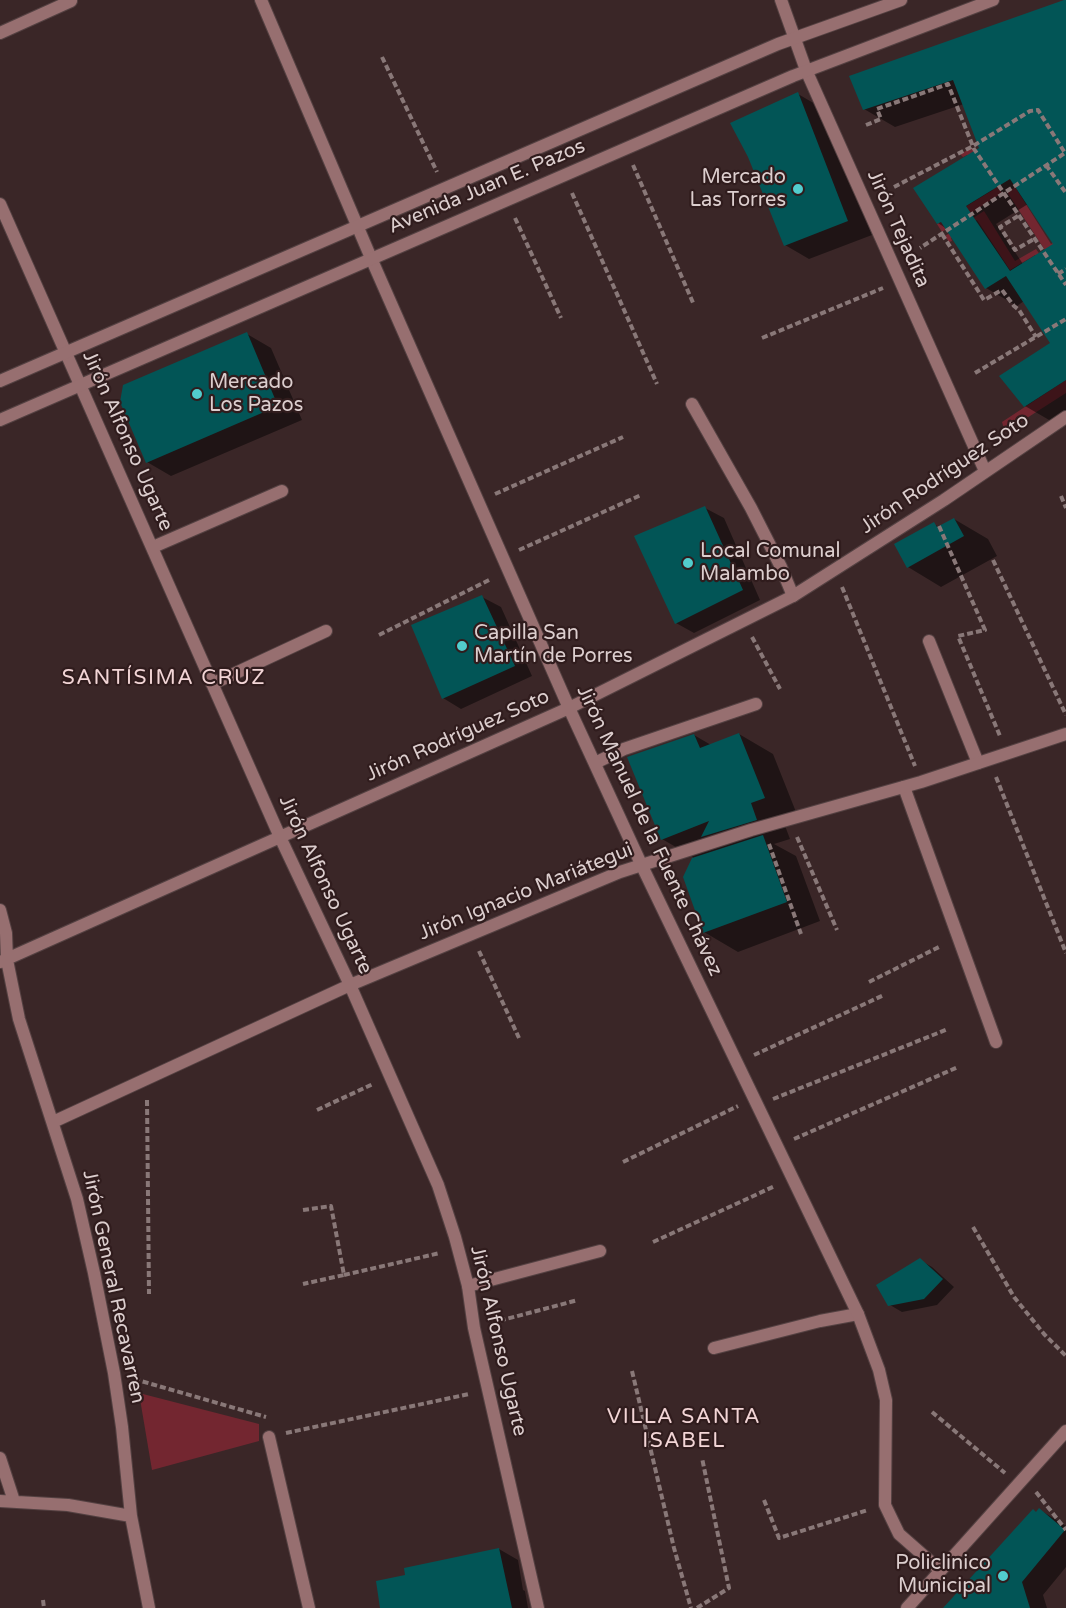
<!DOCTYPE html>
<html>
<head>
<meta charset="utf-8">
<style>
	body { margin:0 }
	canvas { display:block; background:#3a2627 }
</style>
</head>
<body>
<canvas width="1066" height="1608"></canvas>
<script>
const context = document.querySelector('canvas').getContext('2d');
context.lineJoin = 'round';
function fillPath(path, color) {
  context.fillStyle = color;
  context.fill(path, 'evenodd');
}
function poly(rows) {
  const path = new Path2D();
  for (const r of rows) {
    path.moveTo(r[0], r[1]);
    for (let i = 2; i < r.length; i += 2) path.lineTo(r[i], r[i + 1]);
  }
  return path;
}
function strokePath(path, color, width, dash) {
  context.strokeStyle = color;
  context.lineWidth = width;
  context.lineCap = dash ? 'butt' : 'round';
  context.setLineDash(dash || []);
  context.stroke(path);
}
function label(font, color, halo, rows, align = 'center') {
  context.font = font + ' "Varela Round",sans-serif';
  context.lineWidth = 4.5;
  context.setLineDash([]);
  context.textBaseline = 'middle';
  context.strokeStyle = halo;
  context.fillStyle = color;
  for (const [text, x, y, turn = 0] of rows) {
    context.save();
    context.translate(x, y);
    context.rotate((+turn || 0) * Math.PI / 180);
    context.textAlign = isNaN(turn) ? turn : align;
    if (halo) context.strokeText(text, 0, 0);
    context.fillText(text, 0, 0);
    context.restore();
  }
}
fillPath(poly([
	[972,148,1002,193,942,232,937,224,993,190,967,155,963,157,960,154],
	[1043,170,1042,175,1017,190,1051,244,1065,236,1066,237,1054,264,1007,192],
	[984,211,1015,261,1036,249,1066,292,1066,303,1035,255,1010,270,977,220,951,238,952,241,949,242,945,236],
	[1066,380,1066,393,1005,432,1002,422],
	[139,1393,259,1424,259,1441,152,1470]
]), '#732630');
fillPath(poly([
	[1066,1,1066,417,1056,424,1025,406,1052,344,1024,301,1017,306,986,288,947,229,938,223,981,149,964,104,895,127,864,109],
	[1028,204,1055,245,1023,264,996,224],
	[798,94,822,108,872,235,809,259,785,245],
	[247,334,271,348,302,420,171,476,147,462],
	[705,508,724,518,760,600,694,633,676,623],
	[954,519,988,539,997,556,941,587,908,567,934,524,939,527],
	[482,597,501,607,532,676,461,709,443,698],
	[739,734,773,754,798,817,784,823,790,839,774,844,796,856,820,921,738,952,704,932,684,877,693,857,662,839,694,735,711,745],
	[920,1260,932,1267,954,1287,937,1305,902,1312,890,1305],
	[1040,1510,1066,1526,1066,1567,1043,1595,1047,1608,945,1608],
	[499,1549,518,1560,523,1590,525,1591,528,1608,382,1608,407,1576]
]), '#0007');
fillPath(poly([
	[1064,0,1066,0,1066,380,1024,407,999,376,1050,343,1006,276,985,289,941,222,937,224,913,188,979,148,953,80,863,110,849,76],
	[1010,179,1053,244,1010,271,966,206],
	[798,92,848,221,784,246,748,157,730,123],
	[247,332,278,406,146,463,120,402,123,385],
	[705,506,743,590,675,624,634,536],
	[954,518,964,536,907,568,894,544,934,522,937,527],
	[482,595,515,666,442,699,411,625],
	[739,733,765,798,751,803,757,820,701,837,709,821,661,840,627,757,694,734,700,748],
	[763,835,787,902,703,933,683,877,692,858],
	[920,1258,943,1279,924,1299,888,1306,876,1285],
	[1039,1508,1065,1530,1022,1582,1030,1608,943,1608,1033,1509,1036,1512],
	[499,1548,512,1608,380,1608,376,1581,405,1575,404,1568]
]), '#025556');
const service = poly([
	[0,33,71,1],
	[692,404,751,508,781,567,793,596],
	[929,641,978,763],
	[595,763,624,749,756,704],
	[904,787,996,1042],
	[468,1286,600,1251],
	[714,1348,820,1321,858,1314],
	[269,1437,309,1608]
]);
const minor = poly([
	[261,0,371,258,569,708,642,866,858,1314,879,1370,886,1400,885,1505,899,1534,940,1570],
	[781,0,806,70,985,471],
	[0,204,280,837,350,985,438,1185,455,1237,468,1286,474,1328,538,1608],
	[153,547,282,491],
	[212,684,326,631],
	[0,910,6,933,7,960,19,1019,77,1199,94,1273,114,1373,122,1427,131,1516,149,1608],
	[0,962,569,708,793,596,944,500,1066,417],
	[53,1122,350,985,620,872,751,830,921,782,1066,734],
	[0,1458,14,1501],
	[0,1501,68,1505,131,1516]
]);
const tertiary = poly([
	[0,381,778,44,901,0],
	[0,420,793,76,993,0],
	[907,1608,1066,1431]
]);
strokePath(service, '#544142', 14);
strokePath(minor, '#544142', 14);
strokePath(tertiary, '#544142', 14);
strokePath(poly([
	[382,57,437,172],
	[866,125,881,119,877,109,948,84,974,149,1066,285],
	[633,165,694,305],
	[1046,165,1066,193],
	[894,187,973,146,1030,111,1038,110,1065,153,920,248],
	[572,193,657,384],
	[1018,216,1000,227,1015,250,1034,239],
	[515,218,561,318],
	[942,234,984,300,1002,290,1014,306,1019,310,1036,337],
	[1058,274,1066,269],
	[762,338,883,288],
	[975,373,1066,319],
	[495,494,623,437],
	[1061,496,1066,508],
	[939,526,985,630,958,636,1000,736],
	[519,550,641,495],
	[993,560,1066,715],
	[842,587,915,766],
	[379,635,491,579],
	[752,637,780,689],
	[996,777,1066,953],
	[797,837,837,930],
	[769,844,801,934],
	[479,951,519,1038],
	[869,982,941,946],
	[754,1055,884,995],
	[773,1099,948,1029],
	[147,1100,149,1294],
	[317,1110,373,1084],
	[794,1139,958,1067],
	[623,1162,738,1106],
	[303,1210,331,1206,344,1275,303,1284],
	[973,1227,1014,1297,1044,1334,1066,1356],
	[653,1242,775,1186],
	[344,1275,440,1253],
	[491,1323,578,1300],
	[632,1371,674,1548,691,1608],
	[134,1379,266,1417],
	[932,1412,1005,1473],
	[286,1433,469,1394],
	[1036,1492,1066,1530],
	[764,1500,779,1538,868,1510],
	[43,1600,44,1608],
	[697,1608,729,1588,702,1458]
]), '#897878', 4, [6, 3]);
strokePath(service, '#976f70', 12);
strokePath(minor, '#976f70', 12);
strokePath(tertiary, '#976f70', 12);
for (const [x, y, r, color] of [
	[798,189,6,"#52cdcd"],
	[197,394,6,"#52cdcd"],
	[688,563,6,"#52cdcd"],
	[462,646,6,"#52cdcd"],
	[1003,1576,6,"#52cdcd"]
]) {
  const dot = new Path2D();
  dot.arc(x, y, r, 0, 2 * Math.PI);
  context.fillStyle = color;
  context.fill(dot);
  strokePath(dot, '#301c1d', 2);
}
label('20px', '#dccece', '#301c1d', [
	["Mercado",786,178,"right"],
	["Las Torres",786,201,"right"],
	["Mercado",209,383],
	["Los Pazos",209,406],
	["Local Comunal",700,552],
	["Malambo",700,575],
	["Capilla San",474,634],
	["Martín de Porres",474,657],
	["Policlinico",991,1564,"right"],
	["Municipal",991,1587,"right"]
], 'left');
label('20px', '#dccece', '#301c1d', [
	["Avenida Juan E. Pazos",487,187,-23],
	["Jirón Tejadita",898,229,66],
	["Jirón Alfonso Ugarte",127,441,66],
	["Jirón Rodríguez Soto",945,474,-34],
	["Jirón Rodríguez Soto",458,736,-24],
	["Jirón Manuel de la Fuente Chávez",649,831,65],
	["Jirón Alfonso Ugarte",325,885,65],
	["Jirón Ignacio Mariátegui",526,892,-22],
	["Jirón General Recavarren",113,1287,78],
	["Jirón Alfonso Ugarte",498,1341,77]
]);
context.letterSpacing = '1.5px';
label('21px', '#f2d5d6', '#301c1d', [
	["SANTÍSIMA CRUZ",164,678],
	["VILLA SANTA",684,1417],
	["ISABEL",684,1441]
]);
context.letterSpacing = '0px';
</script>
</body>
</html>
